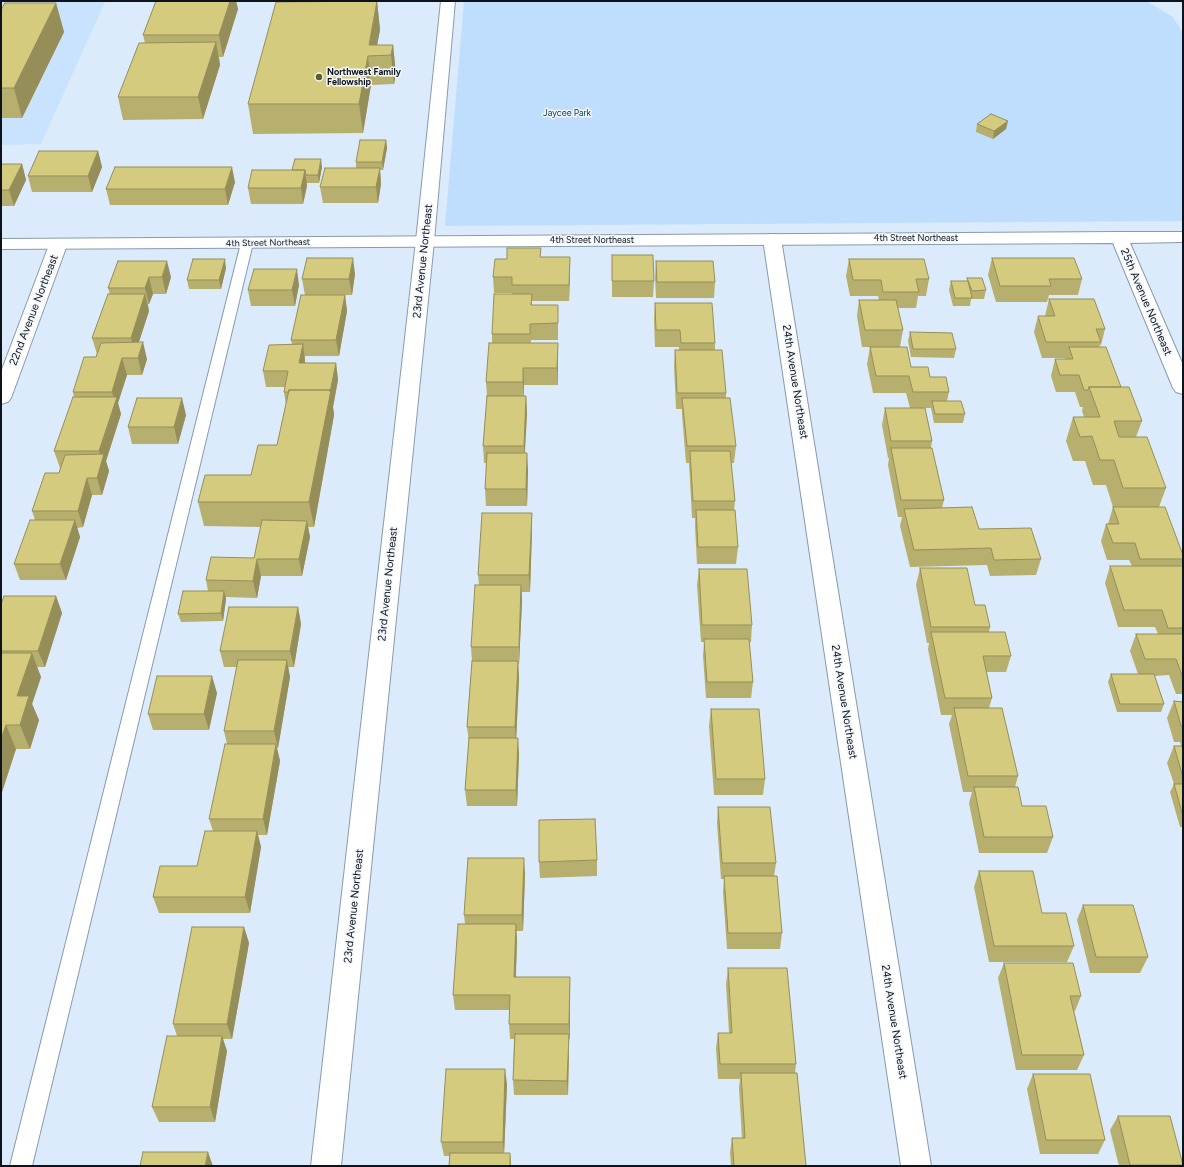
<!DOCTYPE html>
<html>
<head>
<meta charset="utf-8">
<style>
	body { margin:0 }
	#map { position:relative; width:1184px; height:1167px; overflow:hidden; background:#dbebfc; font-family:Figtree,sans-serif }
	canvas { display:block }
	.frame { position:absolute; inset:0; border:2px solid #0c131a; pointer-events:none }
</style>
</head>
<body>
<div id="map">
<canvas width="1184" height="1167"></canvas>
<div class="frame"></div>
</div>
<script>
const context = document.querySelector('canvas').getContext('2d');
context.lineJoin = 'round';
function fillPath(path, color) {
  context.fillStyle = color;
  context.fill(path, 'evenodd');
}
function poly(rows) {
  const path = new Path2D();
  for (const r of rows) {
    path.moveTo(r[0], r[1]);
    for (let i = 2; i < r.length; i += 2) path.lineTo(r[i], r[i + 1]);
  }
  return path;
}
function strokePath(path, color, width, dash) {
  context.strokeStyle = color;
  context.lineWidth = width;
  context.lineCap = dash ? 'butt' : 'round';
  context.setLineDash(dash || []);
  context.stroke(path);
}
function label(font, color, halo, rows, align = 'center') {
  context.font = font + ' Figtree,sans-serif';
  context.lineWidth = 3;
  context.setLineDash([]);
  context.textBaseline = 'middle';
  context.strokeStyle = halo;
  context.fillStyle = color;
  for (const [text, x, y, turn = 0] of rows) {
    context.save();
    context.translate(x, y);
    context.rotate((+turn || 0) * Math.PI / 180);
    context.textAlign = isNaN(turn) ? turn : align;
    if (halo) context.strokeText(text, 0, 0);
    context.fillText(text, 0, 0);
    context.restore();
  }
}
fillPath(poly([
	[1,1,183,1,105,2,41,144,1,145]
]), '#c9e2fd');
fillPath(poly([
	[464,1,1146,1,1173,17,1183,33,1183,221,445,226]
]), '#bfdefd');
const lane = poly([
	[247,239,251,240,253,243,32,1166,10,1166,241,243,243,240,247,239]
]);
const street = poly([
	[441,1,455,1,434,241,341,1166,311,1166,416,241,441,1],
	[772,234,778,235,781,239,931,1166,901,1166,763,239,766,235,772,234],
	[58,240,64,241,67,245,11,398,8,402,1,404,1,372,49,245,52,241,58,240]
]);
const secondary = poly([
	[1119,232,1183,232,1183,242,1130,243,1183,365,1183,394,1176,392,1173,388,1113,243,1,249,1,239,1119,232]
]);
strokePath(lane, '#889aad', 2);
strokePath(street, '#889aad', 2);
strokePath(secondary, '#889aad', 2);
fillPath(lane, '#fff');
fillPath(street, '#fff');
fillPath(secondary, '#fff');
fillPath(poly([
	[156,1,236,1,238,9,223,57,219,57,220,65,203,119,123,120,118,97,145,43,143,35],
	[377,1,380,30,377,45,393,45,396,74,394,84,371,85,363,133,253,134,248,104],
	[56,3,64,32,22,118,1,118,1,10],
	[977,124,1006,129,993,139,976,132],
	[386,140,387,148,383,170,380,170,381,184,378,203,323,203,320,187,356,168,356,162],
	[98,151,102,167,92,192,32,192,28,176],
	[1,164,22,164,26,180,14,206,1,206],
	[322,167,319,183,307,183,307,186,303,204,251,204,248,188,292,170],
	[235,182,228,205,110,205,106,189],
	[612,255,654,281,653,297,612,297],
	[541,257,570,257,569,301,532,301,532,305,558,321,558,340,531,340,531,343,558,360,558,385,524,385,524,396,526,396,527,413,525,453,528,470,527,506,486,506,485,489,487,463,484,463,483,446,487,396,486,382,492,343,492,334,512,294,512,293,494,293,493,277,507,259],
	[992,258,1082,279,1078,295,1049,295,1047,302,996,302,988,275],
	[849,259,929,279,926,296,918,296,916,308,898,308,903,330,900,347,862,347,857,316,859,300,879,300,878,296,850,296,846,276],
	[118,261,171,277,166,294,153,294,149,304,148,304,149,311,139,342,147,359,142,375,127,375,118,403,121,414,106,461,109,471,102,495,92,495,83,527,77,528,80,537,66,580,20,580,14,564,35,520,32,511,59,473,60,468,54,451,74,397,73,392,96,357,97,354,92,338,110,294,108,288],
	[656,261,715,282,714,298,656,298,655,277],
	[226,268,221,289,189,289,187,280],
	[355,274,352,295,345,295,347,311,339,356,305,356,305,363,336,363,338,380,333,407,334,415,314,527,308,527,310,537,302,576,261,576,257,598,226,597,226,599,223,621,181,622,178,614,208,591,206,580,254,558,261,527,204,526,198,502,251,475,277,445,286,405,284,392,285,387,266,387,263,371,292,344,291,340,305,295,302,279],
	[967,278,986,290,984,299,971,299,970,306,953,306,949,290,951,281,967,281],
	[299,285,295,306,251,306,248,290],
	[1049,299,1105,329,1101,345,1100,345,1099,347,1121,387,1142,421,1136,437,1166,488,1159,507,1183,555,1183,562,1181,566,1183,566,1183,694,1176,694,1169,675,1155,676,1164,704,1161,712,1117,712,1108,682,1111,674,1138,674,1130,651,1136,634,1158,634,1155,627,1118,627,1105,583,1110,566,1132,566,1129,560,1107,560,1101,541,1106,524,1108,524,1113,507,1106,485,1093,485,1085,461,1073,461,1066,441,1073,417,1084,417,1082,411,1083,407,1080,407,1075,392,1056,392,1051,376,1055,359,1065,359,1066,358,1042,358,1034,332,1038,316,1045,316],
	[655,303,715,343,715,350,726,393,726,398,736,446,734,463,731,463,735,501,734,510,738,547,736,564,697,564,695,527,695,518,692,518,689,463,686,463,682,414,682,409,676,409,674,366,675,350,679,350,679,347,655,347,654,319],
	[910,332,956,349,954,358,911,357,908,341],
	[870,347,930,377,949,392,947,401,965,414,963,423,934,423,931,408,925,408,932,441,931,448,944,500,942,508,979,529,1041,559,1036,575,990,576,987,565,910,567,900,526,902,517,898,517,888,465,889,458,888,458,882,425,885,408,910,408,906,393,873,393,867,364],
	[186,415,178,444,132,444,128,427],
	[532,513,532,530,530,592,522,592,522,602,519,664,518,664,519,677,516,738,519,754,517,806,467,806,465,790,469,742,467,727,472,662,471,647,479,585,478,575],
	[920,568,975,605,990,627,989,632,1011,656,1006,672,986,672,992,698,989,708,1018,776,1015,787,1022,806,1053,837,1047,853,979,853,969,803,972,792,963,792,949,724,952,715,941,715,928,649,929,643,927,643,916,585],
	[699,569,752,625,751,642,749,642,753,682,751,698,706,698,703,656,704,642,701,642,697,585],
	[56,596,62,613,45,667,37,667,41,677,32,704,39,720,30,749,16,749,1,795,1,604],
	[298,607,301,624,294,667,288,667,290,677,278,748,277,748,280,761,267,835,258,835,261,847,250,913,159,913,153,897,197,866,213,831,209,819,227,744,224,731,237,667,224,667,220,651],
	[217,693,209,730,153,730,148,714],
	[1174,701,1183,702,1183,827,1180,827,1170,792,1174,784,1167,763,1174,746,1181,746,1180,742,1174,742,1167,718],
	[711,709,765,779,763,795,714,795,709,726],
	[718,807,776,863,774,876,782,933,780,949,727,949,723,892,724,879,721,879,717,823],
	[597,860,597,876,540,878,539,862],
	[979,871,1074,946,1067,962,989,962,974,887],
	[525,874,523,931,516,931,517,940,516,977,570,977,570,1039,569,1039,568,1095,514,1095,513,1080,514,1039,510,1039,509,1024,509,1010,455,1010,453,995,465,924,464,915],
	[1083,905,1148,957,1140,973,1090,973,1077,920],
	[244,927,249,943,232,1039,223,1039,227,1051,215,1122,159,1122,152,1107,177,1036,173,1024],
	[1004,963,1081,996,1075,1011,1074,1011,1084,1055,1077,1070,1016,1070,998,978],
	[728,968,796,1064,795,1073,806,1166,731,1166,730,1152,732,1138,742,1138,739,1088,740,1079,718,1079,716,1048,718,1033,729,1033,726,984],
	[1033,1074,1105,1140,1098,1154,1040,1154,1027,1089],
	[507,1084,504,1153,510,1153,511,1166,449,1166,449,1156,444,1156,441,1142],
	[1118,1116,1183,1165,1182,1166,1119,1166,1110,1130]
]), '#b7af6d');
fillPath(poly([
	[230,1,236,1,238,9,223,57,219,35],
	[377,1,380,30,375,56,369,45],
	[56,3,64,32,22,118,14,88],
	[216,42,220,65,203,119,198,97],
	[393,45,396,74,394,84,391,55],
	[368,56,371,85,363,133,359,104],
	[1008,121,1006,129,993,139,994,131],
	[386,140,387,148,383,170,382,162],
	[98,151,102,167,92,192,88,176],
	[321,159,322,167,319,183,318,175],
	[22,164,26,180,14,206,9,190],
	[232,167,235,182,228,205,225,189],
	[380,168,381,184,378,203,376,187],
	[305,170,307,186,303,204,301,188],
	[570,257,570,273,569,301,569,285],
	[353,258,355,274,352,295,349,279],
	[225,259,226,268,221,289,219,280],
	[167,261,171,277,166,294,162,277],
	[297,269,299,285,295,306,292,290],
	[149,277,153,294,149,304,145,288],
	[145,294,149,311,135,354,131,338],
	[345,295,347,311,339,356,336,340],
	[143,342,147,359,142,375,138,358],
	[558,343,558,385,557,368],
	[303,344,305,361,302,380,299,363],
	[122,358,127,375,118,403,121,414,106,461,109,471,102,495,97,478,102,461,99,451,115,403,112,392],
	[336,363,338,380,333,407,334,415,314,527,309,502],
	[523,368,524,385,523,398],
	[526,396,527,413,524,463,524,446],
	[182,398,186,415,178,444,174,427],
	[527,453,528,470,527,506,526,489],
	[87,478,92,495,83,527,78,511],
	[532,513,532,530,530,592,529,575],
	[75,520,80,537,66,580,60,564],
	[307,521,310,537,302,576,299,559],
	[257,559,261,576,257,598,253,581],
	[521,585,522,602,519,664,519,647],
	[224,591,226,599,223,621,221,613],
	[56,596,62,613,45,667,38,651],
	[298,607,301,624,294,667,290,651],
	[32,653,41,677,32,704,39,720,30,749,20,725,17,696],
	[287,660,290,677,278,748,274,731],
	[518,661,519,677,516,744,515,727],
	[212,676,217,693,209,730,204,714],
	[6,725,16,749,1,795,1,739],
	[518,738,519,754,517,806,516,790],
	[276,744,280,761,267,835,263,819],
	[257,831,261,847,250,913,245,897],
	[524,858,525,874,523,931,522,915],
	[516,924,517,940,515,993,514,977],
	[244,927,249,943,232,1039,227,1024],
	[570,977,570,1039,569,1024],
	[569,1034,569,1049,568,1095,567,1081],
	[222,1036,227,1051,215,1122,210,1107],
	[505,1069,507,1084,504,1156,503,1142],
	[208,1152,213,1166,205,1166],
	[510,1153,511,1166,510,1166]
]), '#958e59');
const building = poly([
	[156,1,230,1,219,35,143,35,156,1],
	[377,1,369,45,393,45,391,55,368,56,359,104,248,104,276,2,377,1],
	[5,3,56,3,14,88,1,88,1,10,5,3],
	[216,42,198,97,118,97,139,43,216,42],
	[991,114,1008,121,994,131,977,124,991,114],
	[360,140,386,140,382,162,356,162,360,140],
	[39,151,98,151,88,176,28,176,39,151],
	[295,159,321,159,318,175,306,175,305,170,292,170,295,159],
	[1,164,22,164,9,190,1,190,1,164],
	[115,167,232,167,225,189,106,189,115,167],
	[325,168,380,168,376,187,320,187,325,168],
	[252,170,305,170,301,188,248,188,252,170],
	[507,248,541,248,540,257,570,257,569,285,512,285,512,277,493,277,495,259,507,259,507,248],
	[612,255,653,255,654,281,612,281,612,255],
	[307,258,353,258,349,279,302,279,307,258],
	[992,258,1074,258,1082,279,1049,279,1051,286,1000,286,992,258],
	[193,259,225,259,219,280,187,280,193,259],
	[849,259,924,259,929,279,916,279,919,292,883,292,881,280,853,280,849,259],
	[118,261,167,261,162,277,149,277,145,288,108,288,118,261],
	[656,261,713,261,715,282,657,282,656,261],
	[254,269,297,269,292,290,248,290,254,269],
	[967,278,982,278,986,290,972,291,967,278],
	[951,281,968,281,972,298,955,298,951,281],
	[108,294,145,294,131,338,92,338,108,294],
	[494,294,532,294,531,305,558,305,558,323,530,324,530,334,492,334,494,294],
	[301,295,345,295,336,340,291,340,301,295],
	[1049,299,1094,299,1105,329,1096,329,1101,342,1046,342,1038,316,1055,316,1049,299],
	[859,300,896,300,903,330,865,330,859,300],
	[655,303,712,303,715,343,681,343,680,330,656,330,655,303],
	[910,332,952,333,956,349,913,349,910,332],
	[143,342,138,358,122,358,112,392,73,392,84,357,96,357,101,343,143,342],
	[489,343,558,343,557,368,523,368,523,382,486,382,489,343],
	[303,344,299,363,336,363,330,392,331,390,289,390,289,392,284,392,288,371,263,371,269,345,303,344],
	[870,347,907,347,911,367,928,367,930,377,946,377,949,392,913,392,909,376,876,376,870,347],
	[1069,347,1106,347,1121,387,1089,387,1088,390,1084,390,1079,375,1060,375,1055,359,1073,359,1069,347],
	[675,350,722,350,726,393,677,393,675,350],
	[1089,387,1129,387,1142,421,1114,421,1119,437,1147,437,1166,488,1123,488,1114,460,1100,460,1092,436,1080,437,1073,417,1100,417,1089,387],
	[289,390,331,390,309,502,198,502,205,475,251,475,258,445,277,445,289,390],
	[487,396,526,396,524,446,483,446,487,396],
	[73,397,117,397,99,451,54,451,73,397],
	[137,398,182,398,174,427,128,427,137,398],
	[682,398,730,398,736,446,687,446,682,398],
	[932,401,961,401,965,414,935,414,932,401],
	[885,408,925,408,932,441,891,441,885,408],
	[891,448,932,448,944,500,901,500,891,448],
	[690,451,730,451,735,501,693,501,690,451],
	[487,453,527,453,526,489,485,489,487,453],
	[104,454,97,478,87,478,78,511,32,511,45,473,59,473,65,455,104,454],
	[972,507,979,529,1031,528,1041,559,994,560,991,548,914,550,904,509,972,507],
	[1113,507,1165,507,1183,555,1183,559,1140,559,1135,543,1113,543,1106,524,1119,524,1113,507],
	[696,510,735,510,738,547,698,547,696,510],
	[482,513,532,513,529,575,478,575,482,513],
	[30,520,75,520,60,564,14,564,30,520],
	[262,520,307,521,299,559,257,559,253,581,206,580,211,557,254,558,262,520],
	[1110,566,1183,566,1183,628,1168,628,1162,610,1124,610,1110,566],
	[920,568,967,568,975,605,985,605,990,627,931,627,920,568],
	[699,569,747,569,752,625,702,625,699,569],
	[475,585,521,585,519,647,471,647,475,585],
	[183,591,224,591,221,613,178,614,183,591],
	[4,596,56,596,38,651,1,651,1,604,4,596],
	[229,607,298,607,290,651,220,651,229,607],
	[931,632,1005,632,1011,656,983,656,992,698,945,698,931,632],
	[1136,634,1183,634,1183,678,1176,659,1145,659,1136,634],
	[704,639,749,639,753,682,707,682,704,639],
	[1,653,32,653,17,696,29,696,20,725,6,725,1,739,1,653],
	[238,660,287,660,274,731,224,731,238,660],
	[472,661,518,661,515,727,467,727,472,661],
	[1111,674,1154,674,1164,704,1120,704,1111,674],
	[157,676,212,676,204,714,148,714,157,676],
	[1174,701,1183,702,1183,726,1181,726,1174,701],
	[954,708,1002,708,1018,776,968,776,954,708],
	[711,709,759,709,765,779,716,779,711,709],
	[469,738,518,738,516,790,465,790,469,738],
	[225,744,276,744,263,819,209,819,225,744],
	[1174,746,1183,746,1183,774,1182,774,1174,746],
	[1174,784,1183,784,1183,816,1174,784],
	[974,787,1018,787,1022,806,1046,806,1053,837,984,837,974,787],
	[718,807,770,807,776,863,722,863,718,807],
	[595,819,597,860,539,862,539,820,595,819],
	[205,831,257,831,245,897,153,897,160,866,197,866,205,831],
	[468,858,524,858,522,915,464,915,468,858],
	[979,871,1033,871,1042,913,1066,913,1074,946,994,946,979,871],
	[724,876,777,876,782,933,728,933,724,876],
	[1083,905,1133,905,1148,957,1096,957,1083,905],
	[458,924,516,924,514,977,570,977,569,1024,509,1024,510,995,453,995,458,924],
	[192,927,244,927,227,1024,173,1024,192,927],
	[1004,963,1073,963,1081,996,1070,996,1084,1055,1022,1055,1004,963],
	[728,968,787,968,796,1064,720,1064,718,1033,732,1033,728,968],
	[515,1034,569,1034,567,1081,513,1080,515,1034],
	[167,1036,222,1036,210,1107,152,1107,167,1036],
	[446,1069,505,1069,503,1142,441,1142,446,1069],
	[741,1073,797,1073,806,1166,734,1166,732,1138,745,1138,741,1073],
	[1033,1074,1090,1074,1105,1140,1046,1140,1033,1074],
	[1118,1116,1170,1116,1183,1165,1130,1165,1118,1116],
	[143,1152,208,1152,205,1166,140,1166,143,1152],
	[450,1153,510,1153,510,1166,449,1166,450,1153]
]);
fillPath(building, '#d5cb7f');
strokePath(building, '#958e59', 1);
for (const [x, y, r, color] of [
	[319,77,4,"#615a26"]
]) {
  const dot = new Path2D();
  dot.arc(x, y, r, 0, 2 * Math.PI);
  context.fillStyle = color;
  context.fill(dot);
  strokePath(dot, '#f3f7fb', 1.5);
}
label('bold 9px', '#0c131a', '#f3f7fb', [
	["Northwest Family",327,72],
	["Fellowship",327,82]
], 'left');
label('9px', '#003f70', '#f3f7fb', [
	["Jaycee Park",567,113]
]);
label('9px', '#0c131a', '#f3f7fb', [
	["4th Street Northeast",916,238],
	["4th Street Northeast",592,240],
	["4th Street Northeast",268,243,-1]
]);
label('11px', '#0c131a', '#f3f7fb', [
	["23rd Avenue Northeast",423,261,-84],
	["25th Avenue Northeast",1146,302,67],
	["22nd Avenue Northeast",34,310,-69],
	["24th Avenue Northeast",795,382,81],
	["23rd Avenue Northeast",388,584,-84],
	["24th Avenue Northeast",844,702,81],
	["23rd Avenue Northeast",354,906,-84],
	["24th Avenue Northeast",894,1022,81]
]);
</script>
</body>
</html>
